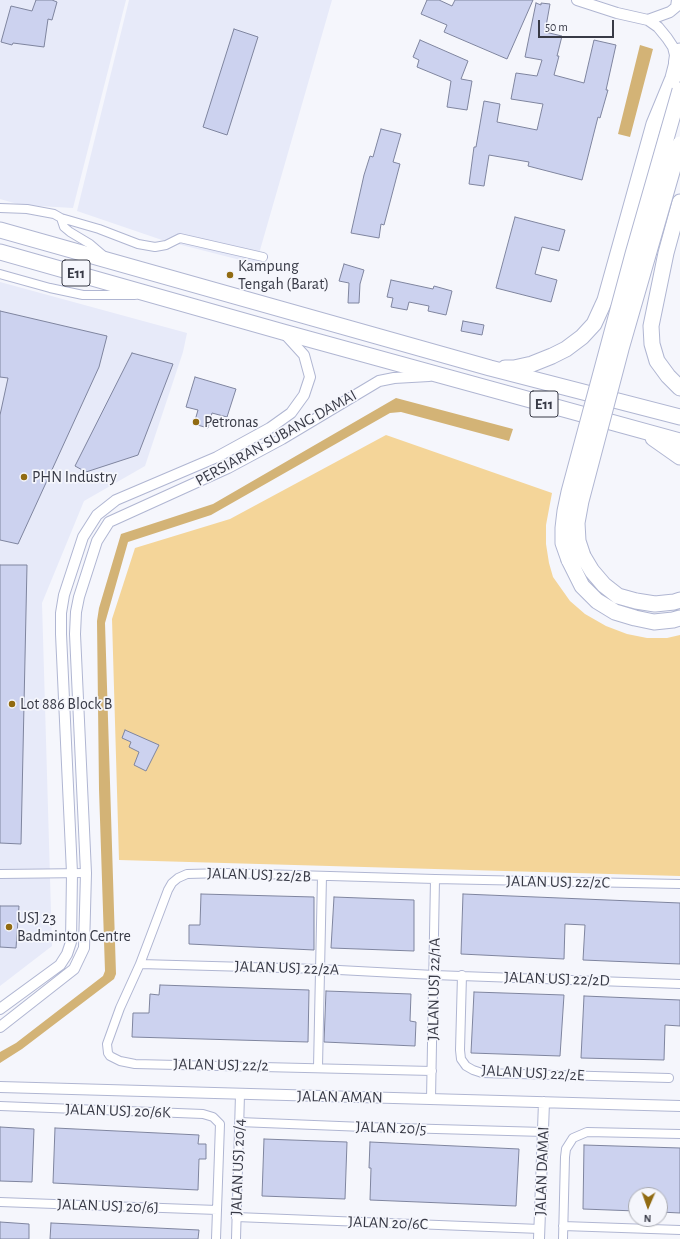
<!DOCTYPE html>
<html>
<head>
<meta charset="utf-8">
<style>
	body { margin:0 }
	#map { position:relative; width:680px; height:1239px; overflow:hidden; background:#f5f6fc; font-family:"Alegreya Sans",sans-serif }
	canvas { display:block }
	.north { position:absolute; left:628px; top:1187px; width:40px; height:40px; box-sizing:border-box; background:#f5f6fc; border:1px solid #a9abb3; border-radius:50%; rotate:182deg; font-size:11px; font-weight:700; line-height:16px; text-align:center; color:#383a46 }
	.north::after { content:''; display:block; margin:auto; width:14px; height:18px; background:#916b12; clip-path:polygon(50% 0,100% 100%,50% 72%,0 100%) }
	.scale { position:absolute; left:538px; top:20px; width:76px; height:18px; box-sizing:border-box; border:2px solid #383a46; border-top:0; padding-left:5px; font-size:12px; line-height:14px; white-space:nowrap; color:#383a46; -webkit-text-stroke:3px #f5f6fc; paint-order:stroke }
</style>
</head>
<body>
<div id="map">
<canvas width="680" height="1239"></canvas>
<div class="north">N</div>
<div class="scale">50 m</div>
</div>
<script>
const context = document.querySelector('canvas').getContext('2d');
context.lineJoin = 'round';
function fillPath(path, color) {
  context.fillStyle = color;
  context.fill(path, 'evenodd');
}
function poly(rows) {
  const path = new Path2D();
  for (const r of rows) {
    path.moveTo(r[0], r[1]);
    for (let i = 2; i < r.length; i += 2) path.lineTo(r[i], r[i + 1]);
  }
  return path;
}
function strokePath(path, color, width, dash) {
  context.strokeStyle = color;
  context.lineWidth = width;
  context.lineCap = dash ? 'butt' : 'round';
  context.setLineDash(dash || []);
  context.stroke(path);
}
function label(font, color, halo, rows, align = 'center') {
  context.font = font + ' "Alegreya Sans",sans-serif';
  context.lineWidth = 3.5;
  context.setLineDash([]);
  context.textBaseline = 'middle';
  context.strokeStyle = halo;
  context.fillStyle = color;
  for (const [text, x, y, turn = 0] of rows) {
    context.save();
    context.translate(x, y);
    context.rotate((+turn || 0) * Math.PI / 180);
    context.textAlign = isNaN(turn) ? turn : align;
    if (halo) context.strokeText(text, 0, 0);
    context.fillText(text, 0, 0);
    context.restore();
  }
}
fillPath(poly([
	[0,0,126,0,73,208,21,205,0,199],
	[129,0,332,0,256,264,162,240,77,211],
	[0,282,187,333,183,352,145,466,84,501,42,603,52,946,0,986]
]), '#e7eaf9');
fillPath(poly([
	[386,435,552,493,546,525,546,544,549,563,553,577,570,601,585,614,606,626,627,634,647,638,667,638,680,635,680,876,119,860,112,619,135,548,230,519]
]), '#f4d599');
fillPath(poly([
	[640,45,653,49,630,137,618,134],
	[396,398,513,429,509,441,401,412,390,413,211,515,128,542,105,623,116,974,114,979,22,1049,0,1063,0,1052,16,1043,103,976,105,971,99,789,97,621,99,608,121,534,213,504]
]), '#d3b376');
const building = poly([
	[36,0,52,0,57,2,52,20,48,19,44,47,13,43,12,45,1,42,11,6,32,11,36,0],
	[427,0,439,0,452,6,455,0,533,0,507,59,444,32,447,25,421,14,427,0],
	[536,3,541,5,541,3,550,4,545,32,562,36,557,56,559,56,554,75,584,83,594,40,616,45,606,90,608,90,600,118,598,117,582,180,528,166,529,162,489,155,484,186,469,184,474,147,476,147,484,101,500,104,497,122,537,130,543,104,511,99,516,73,537,76,542,60,525,57,536,3],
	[234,29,258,37,227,135,203,127,234,29],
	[420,40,468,61,461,79,472,81,467,110,447,107,451,81,417,67,419,60,413,57,420,40],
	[381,129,401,134,393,162,400,164,384,225,381,224,379,238,351,233,364,175,370,156,373,157,381,129],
	[515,217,565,230,559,251,542,247,535,274,557,280,551,302,496,288,515,217],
	[344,264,364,270,360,284,359,303,348,303,349,283,339,281,344,264],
	[391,280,433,289,434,286,452,291,446,315,428,311,429,306,409,302,407,310,391,307,393,298,387,297,391,280],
	[0,311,107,336,99,367,18,544,0,540,0,415,8,378,0,377,0,311],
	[463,321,484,325,482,335,461,331,463,321],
	[132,353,173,364,138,455,86,472,75,466,132,353],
	[195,377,236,389,227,417,212,413,208,428,194,424,198,410,186,407,195,377],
	[0,565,27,565,21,844,0,843,0,565],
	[125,730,159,745,146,771,134,765,139,752,129,747,131,742,122,738,125,730],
	[201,894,314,897,314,950,189,944,189,925,200,925,201,894],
	[463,894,680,903,680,964,583,960,585,925,565,924,564,959,461,954,463,894],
	[334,897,414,900,414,951,331,948,334,897],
	[0,906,19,906,16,948,0,947,0,906],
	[160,985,309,990,308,1042,132,1037,133,1013,149,1013,150,994,159,995,160,985],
	[326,991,411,994,410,1021,416,1022,415,1046,324,1042,326,991],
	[474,992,564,995,560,1056,471,1053,474,992],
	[584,996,680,1000,680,1026,665,1025,664,1060,581,1058,584,996],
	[0,1127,34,1129,32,1182,0,1181,0,1127],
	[55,1128,199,1135,198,1144,206,1144,206,1159,199,1159,198,1190,53,1183,55,1128],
	[264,1139,347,1142,345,1199,262,1196,264,1139],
	[370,1142,519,1149,516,1206,370,1200,371,1168,369,1168,370,1142],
	[584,1145,680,1148,680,1213,660,1212,660,1195,636,1195,636,1211,583,1209,584,1145],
	[0,1222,29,1224,29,1239,0,1239,0,1222],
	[51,1223,199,1230,198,1239,50,1239,51,1223]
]);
fillPath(building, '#ccd2ef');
strokePath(building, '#7f859f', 1);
const minor = poly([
	[0,208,27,209,54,214,61,218,99,229,138,244,155,247,166,245,180,238,263,257],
	[61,218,64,227,70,232,90,244,104,256],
	[0,274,50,288,83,295,135,295],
	[0,874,86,873],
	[140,964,320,969,434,975,680,984],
	[462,975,460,1050,461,1059,466,1066,473,1070,482,1073,669,1078],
	[318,1067,322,876],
	[432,1071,135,1064,120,1061,110,1056,108,1053,107,1044,120,1008,140,964,168,890,172,883,178,878,187,874,225,873,435,879,680,884],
	[431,1099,435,879],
	[0,1106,203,1114,213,1117,220,1124,216,1239],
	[239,1122,364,1127,544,1132],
	[0,1202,217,1210],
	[236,1217,540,1229],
	[563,1226,680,1230],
	[236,1239,240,1094],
	[563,1239,565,1157,566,1149,573,1138,587,1132,680,1134]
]);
const tertiary = poly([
	[577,0,617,13,648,20,658,27,667,38,673,47,675,55,674,62],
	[648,20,670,12,676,7,677,0],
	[0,1009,60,965,67,954,71,942,72,873,61,634,61,613,64,595,83,537,97,515,116,500,217,457,270,428,291,413,304,395,310,377,304,355,284,333],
	[0,1027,74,969,84,948,86,873,75,634,76,612,79,597,97,541,109,522,228,468,282,439,379,381,394,378,429,376],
	[0,1087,680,1106],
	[539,1239,544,1102]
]);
const motorway = poly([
	[680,202,666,253,651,326,652,344,657,361,668,376,680,388],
	[0,230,490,368,680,417],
	[0,252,283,332,680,441],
	[505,368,514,368,532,364,552,356,566,349,582,337,594,324,605,300,654,124,673,78,680,51],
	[653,438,680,457],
	[583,556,592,571,604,585,618,596,636,601,655,604,674,602,680,600],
	[569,560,582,586,597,601,615,612,635,618,654,622,673,620,680,618]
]);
strokePath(minor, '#b0b6d2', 10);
strokePath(tertiary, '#b0b6d2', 12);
strokePath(motorway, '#b0b6d2', 17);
strokePath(minor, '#fff', 8);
strokePath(tertiary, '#fff', 10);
strokePath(motorway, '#fff', 15);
const motorwayBridge = poly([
	[583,556,578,541,577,523,581,501,621,349,680,144],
	[569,560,563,543,563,528,565,511,569,492,633,254,680,90]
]);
strokePath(motorwayBridge, '#b0b6d2', 17, []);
strokePath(motorwayBridge, '#fff', 15);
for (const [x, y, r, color] of [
	[230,275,4,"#916b12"],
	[196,422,4,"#916b12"],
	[24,477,4,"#916b12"],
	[12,704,4,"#916b12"],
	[9,927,4,"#916b12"]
]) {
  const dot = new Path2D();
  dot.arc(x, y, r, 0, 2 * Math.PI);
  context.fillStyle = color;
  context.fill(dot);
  strokePath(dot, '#f5f6fc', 1.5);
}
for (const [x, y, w] of [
	[76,273,28],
	[544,404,28]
]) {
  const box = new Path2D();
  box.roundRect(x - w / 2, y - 13, w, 26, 3);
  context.fillStyle = '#f5f6fc';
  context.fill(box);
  strokePath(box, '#383a46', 1);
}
label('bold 15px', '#383a46', null, [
	["E11",76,273],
	["E11",544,404]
]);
label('16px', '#383a46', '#f5f6fc', [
	["Kampung",238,266],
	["Tengah (Barat)",238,284],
	["Petronas",204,422],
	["PHN Industry",32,477],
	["Lot 886 Block B",20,704],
	["USJ 23",17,918],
	["Badminton Centre",17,936]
], 'left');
label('16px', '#383a46', '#f5f6fc', [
	["PERSIARAN SUBANG DAMAI",276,438,-29],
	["JALAN USJ 22/2B",259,875,2],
	["JALAN USJ 22/2C",558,882,1],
	["JALAN USJ 22/2A",287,968,2],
	["JALAN USJ 22/2D",557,979,2],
	["JALAN USJ 22/1A",434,989,-89],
	["JALAN USJ 22/2",221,1065,1],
	["JALAN USJ 22/2E",533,1073,3],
	["JALAN AMAN",340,1097,1],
	["JALAN USJ 20/6K",118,1111,2],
	["JALAN 20/5",391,1128,2],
	["JALAN USJ 20/4",238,1167,-88],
	["JALAN DAMAI",542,1171,-88],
	["JALAN USJ 20/6J",108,1206,2],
	["JALAN 20/6C",388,1223,2]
]);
</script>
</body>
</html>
